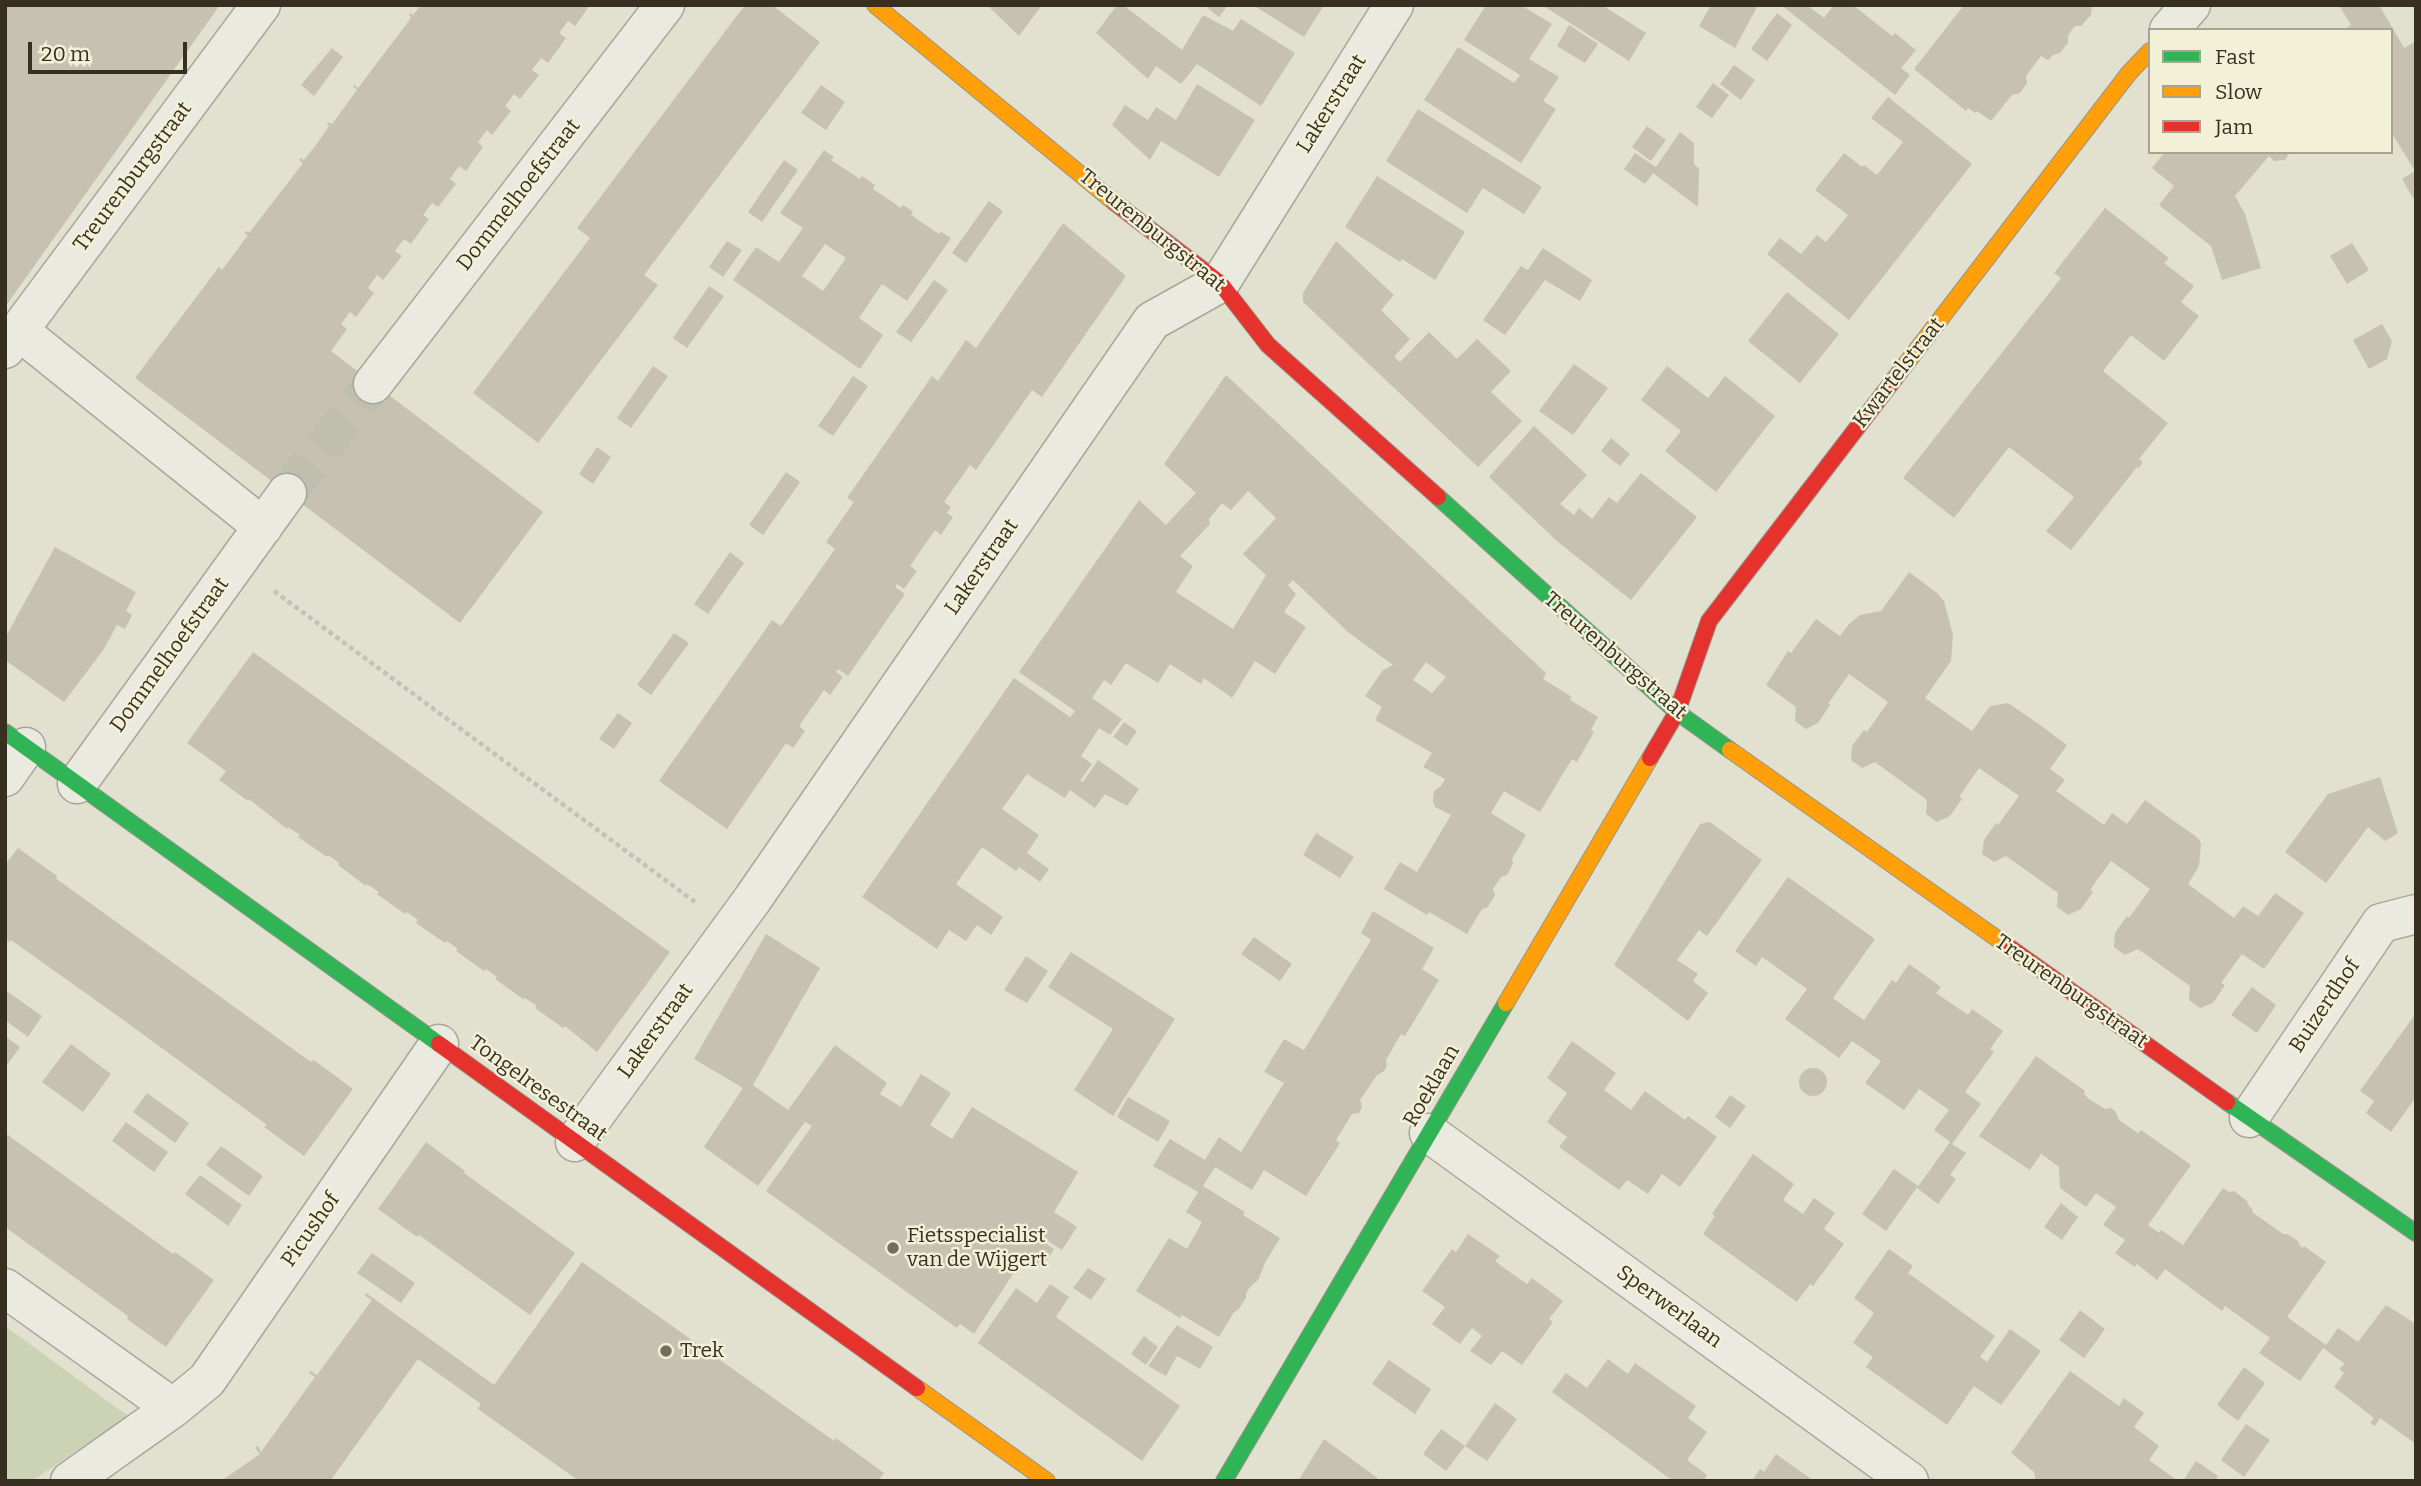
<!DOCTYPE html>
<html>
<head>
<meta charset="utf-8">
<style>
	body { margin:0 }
	#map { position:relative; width:2421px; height:1486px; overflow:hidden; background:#e2e1d0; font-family:Bitter,serif }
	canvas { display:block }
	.frame { position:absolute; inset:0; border:7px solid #373021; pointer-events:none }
	.legend { position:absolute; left:2148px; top:28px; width:245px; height:126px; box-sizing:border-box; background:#f2f0d7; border:2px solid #a7a38e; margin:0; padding:9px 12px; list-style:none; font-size:21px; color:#373021 }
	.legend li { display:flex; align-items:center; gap:14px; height:35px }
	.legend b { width:35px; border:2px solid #a7a38e }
	.scale { position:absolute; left:28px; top:42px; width:159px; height:32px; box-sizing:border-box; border:4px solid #373021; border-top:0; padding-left:9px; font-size:21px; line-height:24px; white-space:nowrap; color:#373021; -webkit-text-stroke:5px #f2f0d7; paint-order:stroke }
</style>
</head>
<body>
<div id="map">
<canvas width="2421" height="1486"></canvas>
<div class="frame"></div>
<ul class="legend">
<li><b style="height:9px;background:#30b455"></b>Fast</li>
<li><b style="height:9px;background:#ff9f0a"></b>Slow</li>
<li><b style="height:9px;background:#e5322d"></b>Jam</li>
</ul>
<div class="scale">20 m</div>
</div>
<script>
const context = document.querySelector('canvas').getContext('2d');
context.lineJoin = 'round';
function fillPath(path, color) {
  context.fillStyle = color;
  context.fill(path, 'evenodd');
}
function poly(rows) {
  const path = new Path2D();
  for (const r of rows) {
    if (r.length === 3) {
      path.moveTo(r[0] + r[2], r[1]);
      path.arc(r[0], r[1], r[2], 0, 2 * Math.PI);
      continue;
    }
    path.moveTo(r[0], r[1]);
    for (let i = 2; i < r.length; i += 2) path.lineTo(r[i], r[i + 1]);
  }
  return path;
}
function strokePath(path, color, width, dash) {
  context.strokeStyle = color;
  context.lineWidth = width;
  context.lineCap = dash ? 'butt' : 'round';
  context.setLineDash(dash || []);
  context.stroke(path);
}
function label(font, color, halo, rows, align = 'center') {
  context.font = font + ' Bitter,serif';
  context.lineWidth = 5;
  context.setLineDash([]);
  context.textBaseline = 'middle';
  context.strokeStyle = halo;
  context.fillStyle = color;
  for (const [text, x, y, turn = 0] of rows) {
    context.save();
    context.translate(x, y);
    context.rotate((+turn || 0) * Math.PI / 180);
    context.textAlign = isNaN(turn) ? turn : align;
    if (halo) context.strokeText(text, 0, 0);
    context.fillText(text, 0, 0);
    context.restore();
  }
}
fillPath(poly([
	[5,1326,128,1416,32,1481,5,1481]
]), '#ccd3b4');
fillPath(poly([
	[5,5,220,5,5,307],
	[421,5,590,5,575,26,568,21,559,33,566,38,548,63,541,58,532,70,539,75,520,99,514,94,505,106,511,111,492,135,487,130,478,142,483,147,466,171,459,166,450,179,456,184,438,207,432,203,423,215,429,219,411,244,404,239,395,251,402,256,383,280,377,275,368,288,374,293,356,317,350,312,341,324,347,329,331,351,543,512,460,623,135,378,219,267,222,270,248,235,244,233,247,231,249,233,303,163,299,160,301,158,304,160,316,145,329,126,327,124,328,122,332,124,357,90,353,86,355,85,358,88,411,18,409,15,410,13,413,15],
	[745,5,772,5,820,42,644,275,658,285,538,443,473,393,590,238,577,228],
	[987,5,1042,5,1019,36],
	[1117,5,1123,5,1182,50,1203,15,1233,31,1241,19,1295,53,1261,106,1197,64,1181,84,1156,66,1148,79,1096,33],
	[1204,5,1228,5,1219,17],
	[1253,5,1324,5,1304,37],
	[1486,5,1521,5,1552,24,1529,59,1559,77,1543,101,1556,109,1521,163,1424,100,1458,47,1514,83,1520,75,1464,40],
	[1542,5,1579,5,1583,8,1585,5,1602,5,1646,33,1629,61],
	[1711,5,1758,5,1735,48,1699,26],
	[1781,5,1807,5,1824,18,1833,6,1853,5,1892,36,1895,33,1916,50,1901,68,1910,75,1895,95],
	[1964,5,2092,5,2091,15,2081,26,2075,26,2071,31,2068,36,2068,43,2060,53,2053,55,2048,60,2041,56,2026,76,2027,83,2020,93,2012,95,1991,121,1977,111,1975,113,1968,108,1966,111,1914,69],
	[2339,5,2379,5,2404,48,2416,41,2416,203,2402,179,2415,171,2391,132,2391,30,2344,30,2351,25],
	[1777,13,1792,25,1767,61,1751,49],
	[1569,25,1598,44,1585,63,1557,46],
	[332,48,343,57,314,96,301,85],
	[1734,65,1755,80,1741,100,1720,84],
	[1713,83,1729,95,1712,118,1696,107],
	[1197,84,1255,120,1219,177,1161,141,1150,160,1112,125,1125,105,1148,120,1156,107,1176,120],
	[821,85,845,102,826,130,801,113],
	[1888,97,1972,164,1849,320,1767,254,1780,238,1801,254,1817,235,1826,242,1848,215,1815,190,1844,153,1862,167,1864,165,1877,175,1903,142,1871,118],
	[1418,109,1542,187,1524,214,1483,188,1467,213,1386,161],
	[1647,126,1666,140,1651,161,1632,147],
	[1680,132,1694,143,1694,164,1699,169,1698,207,1653,173,1645,184,1624,169,1635,153,1656,167],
	[824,150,834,157,831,160,860,179,862,176,875,185,873,189,901,208,903,205,908,208,913,212,911,215,939,234,940,231,951,238,907,301,882,284,859,318,883,335,860,369,733,280,756,247,779,262,803,228,780,213],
	[825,244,846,258,823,291,802,276],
	[2165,152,2290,152,2285,160,2274,161,2269,156,2235,196,2245,214,2261,268,2222,280,2211,246,2159,205,2174,186,2152,168],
	[784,160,798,170,762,222,748,212],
	[1377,176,1465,232,1435,280,1402,259,1400,262,1345,227],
	[989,201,1003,211,966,263,952,253],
	[2105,208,2169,258,2164,263,2194,286,2181,302,2199,316,2164,361,2131,335,2103,371,2168,423,2139,459,2143,462,2139,468,2137,467,2071,550,2046,531,2074,497,2009,447,1954,518,1903,478,2061,278,2054,273],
	[1063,223,1126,276,1042,397,1032,390,976,470,970,465,944,502,951,507,947,513,953,517,941,535,935,530,910,566,917,571,904,589,897,584,895,587,905,594,848,676,838,669,836,672,843,677,830,695,824,690,799,726,805,731,793,748,786,743,727,829,659,781,770,623,772,620,781,626,835,549,826,542,854,502,847,498,932,376,938,381,966,340,976,348],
	[727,241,742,250,723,277,709,267],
	[1336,241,1394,295,1381,310,1410,339,1394,357,1400,362,1429,332,1457,359,1477,339,1511,371,1491,392,1522,421,1478,467,1303,302,1303,293],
	[2352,243,2369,270,2347,284,2330,256],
	[1543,248,1592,280,1580,301,1545,280,1505,335,1483,320,1521,266,1528,270],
	[934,280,948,290,911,342,896,332],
	[709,286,724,296,687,348,673,338],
	[1787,292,1839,334,1800,383,1748,341],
	[2382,324,2392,341,2387,359,2369,369,2353,340],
	[1574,364,1608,388,1573,435,1539,411],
	[653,366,668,376,631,428,617,418],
	[1667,366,1708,398,1725,376,1775,416,1716,492,1665,451,1681,431,1641,400],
	[1226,375,1546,673,1543,679,1572,697,1570,700,1598,717,1591,730,1594,732,1577,762,1572,759,1540,812,1504,791,1491,813,1526,835,1512,859,1513,864,1507,875,1501,877,1493,889,1495,895,1488,907,1482,909,1467,934,1429,912,1427,915,1384,889,1400,862,1417,872,1451,815,1435,807,1433,801,1434,791,1441,786,1445,779,1423,767,1432,753,1375,720,1382,707,1365,696,1383,670,1393,665,1348,632,1293,580,1288,585,1296,594,1284,612,1306,627,1275,674,1255,661,1232,698,1204,678,1201,684,1170,664,1158,683,1126,663,1111,685,1104,680,1092,698,1122,719,1110,735,1099,728,1081,756,1092,764,1080,781,1083,782,1098,760,1139,789,1127,806,1105,794,1095,808,1070,790,1065,798,1027,774,1002,809,1039,835,1027,853,1049,869,1040,882,1019,867,1016,871,982,847,956,884,1003,917,991,935,977,925,966,941,949,930,937,949,862,897,1014,678,1070,717,1075,711,1019,672,1139,500,1166,525,1196,493,1164,464],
	[1248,491,1276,518,1243,554,1266,575,1233,629,1176,592,1193,566,1180,556,1210,524,1209,519,1222,503,1231,510],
	[1426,662,1446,677,1432,693,1413,680],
	[853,376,868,386,833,436,818,426],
	[1534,426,1587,475,1560,504,1574,515,1579,508,1592,519,1609,497,1617,503,1641,473,1697,517,1631,600,1558,542,1489,477],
	[1611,438,1630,454,1620,466,1601,451],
	[597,447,611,457,593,484,579,474],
	[786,472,800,482,763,535,749,525],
	[55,547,136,592,126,611,132,615,125,629,117,625,104,649,64,702,5,660,5,638],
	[730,552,744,563,708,614,694,604],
	[1909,572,1937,593,1944,601,1953,635,1951,661,1925,698,1972,731,1990,706,2008,703,2040,725,2067,745,2050,769,2065,780,2056,791,2104,825,2112,813,2127,824,2145,800,2171,819,2198,838,2201,844,2199,866,2188,884,2234,918,2243,906,2258,916,2275,893,2304,913,2264,969,2242,954,2221,983,2225,985,2213,1003,2200,1008,2189,1000,2190,986,2138,949,2125,955,2114,947,2115,933,2127,916,2129,918,2150,889,2111,861,2090,890,2093,892,2081,909,2068,915,2057,907,2058,893,2006,856,1994,862,1982,854,1984,840,1996,823,1998,825,2019,796,1979,768,1959,797,1962,799,1950,816,1937,822,1926,814,1927,800,1875,762,1862,768,1851,760,1852,746,1864,730,1867,732,1888,702,1849,674,1828,704,1830,705,1818,723,1806,729,1795,721,1796,707,1766,685,1788,651,1791,653,1816,619,1840,636,1849,624,1860,615,1881,611],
	[674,633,689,643,651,695,637,685],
	[253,652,670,952,597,1052,565,1026,563,1028,535,1008,537,1006,525,998,523,999,495,979,497,977,486,969,484,971,456,951,458,949,447,941,445,943,416,923,418,920,407,912,405,914,377,894,379,892,367,884,366,886,338,865,339,863,328,855,327,857,298,837,300,835,288,827,287,829,249,799,248,801,219,780,226,771,187,743],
	[618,713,632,723,614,749,599,739],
	[1124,722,1137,731,1127,746,1113,737],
	[2380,777,2398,833,2385,841,2368,827,2326,883,2285,852,2328,794],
	[1710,822,1762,860,1707,936,1699,930,1677,960,1698,974,1693,981,1708,993,1688,1021,1614,965,1700,824],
	[1316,833,1354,857,1340,878,1303,855],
	[18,848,57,876,56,878,58,880,311,1062,314,1060,353,1089,304,1156,264,1127,267,1125,122,1019,11,940,9,942,5,940,5,865],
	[1788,877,1875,939,1833,998,1848,1009,1864,1020,1892,980,1896,983,1909,964,1941,987,1936,993,1968,1015,1972,1009,2003,1031,1990,1049,1994,1052,1965,1092,1981,1104,1952,1144,1966,1153,1950,1175,1956,1179,1938,1204,1917,1188,1950,1142,1934,1130,1949,1110,1919,1089,1904,1110,1865,1083,1881,1061,1852,1041,1839,1058,1785,1019,1807,989,1762,957,1756,966,1735,951],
	[1373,911,1434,948,1422,969,1439,980,1405,1036,1401,1034,1386,1060,1387,1066,1384,1071,1377,1075,1360,1100,1362,1107,1359,1113,1352,1114,1336,1140,1340,1143,1306,1196,1264,1170,1252,1190,1215,1167,1203,1186,1245,1212,1243,1215,1280,1238,1265,1263,1258,1280,1250,1287,1246,1293,1246,1298,1238,1310,1234,1312,1219,1337,1182,1315,1180,1318,1136,1291,1169,1238,1187,1249,1202,1222,1186,1212,1198,1192,1153,1166,1170,1139,1205,1160,1219,1137,1241,1152,1284,1083,1264,1072,1284,1039,1304,1050,1371,940,1361,933],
	[766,934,820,968,753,1085,788,1110,835,1045,887,1083,880,1094,901,1107,921,1074,951,1093,930,1125,952,1139,972,1107,1078,1172,1054,1212,1077,1227,1062,1250,1039,1235,1037,1237,1054,1249,1042,1268,1024,1257,974,1334,960,1324,957,1328,766,1191,812,1126,805,1122,758,1186,704,1147,743,1088,694,1059],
	[1254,937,1292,964,1280,981,1241,954],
	[1071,952,1175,1019,1113,1116,1074,1090,1113,1029,1048,987],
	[1026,956,1048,971,1027,1003,1004,990],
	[2252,987,2276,1005,2257,1033,2231,1015],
	[5,990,42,1016,28,1037,5,1020],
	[2416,1013,2416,1097,2391,1132,2366,1113,2374,1101,2360,1091],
	[5,1036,20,1047,5,1068],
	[1572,1041,1616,1073,1604,1090,1631,1110,1645,1091,1685,1120,1688,1116,1717,1137,1680,1187,1662,1174,1648,1194,1627,1180,1619,1190,1559,1147,1567,1137,1547,1122,1567,1093,1547,1078],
	[71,1044,111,1074,83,1112,42,1082],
	[2036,1056,2085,1091,2084,1094,2089,1099,2105,1109,2111,1108,2115,1111,2119,1120,2138,1133,2141,1130,2191,1165,2148,1225,2159,1233,2161,1230,2183,1245,2223,1188,2229,1192,2234,1191,2247,1201,2249,1206,2253,1210,2252,1212,2283,1234,2287,1234,2298,1241,2300,1246,2303,1248,2304,1246,2326,1262,2287,1317,2326,1345,2338,1328,2358,1342,2386,1305,2416,1324,2416,1444,2380,1418,2375,1426,2370,1423,2374,1418,2334,1387,2344,1373,2339,1369,2345,1364,2323,1348,2300,1381,2259,1353,2270,1338,2225,1306,2222,1311,2165,1269,2157,1280,2137,1264,2135,1267,2115,1253,2125,1240,2103,1225,2116,1207,2096,1193,2086,1207,2060,1188,2059,1167,2047,1158,2041,1154,2030,1170,1979,1136],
	[1813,1082,14],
	[147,1093,189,1123,175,1143,133,1112],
	[1730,1095,1746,1106,1730,1128,1715,1117],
	[1128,1097,1170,1121,1158,1142,1117,1117],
	[126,1122,168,1152,154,1172,112,1141],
	[5,1133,173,1254,175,1252,214,1280,166,1347,127,1319,128,1316,5,1227],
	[426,1142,465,1171,464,1173,575,1253,530,1315,419,1235,417,1237,378,1209],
	[221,1146,263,1176,249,1196,206,1165],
	[1753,1154,1794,1184,1783,1200,1803,1214,1814,1198,1835,1213,1824,1229,1844,1244,1813,1286,1810,1284,1797,1302,1703,1234,1715,1216,1712,1214],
	[1894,1169,1918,1186,1886,1231,1862,1214],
	[200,1175,242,1205,228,1226,185,1194],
	[2061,1203,2078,1217,2062,1240,2044,1227],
	[1468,1234,1500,1256,1495,1261,1511,1273,1527,1284,1532,1278,1563,1301,1549,1319,1553,1322,1522,1365,1502,1351,1491,1365,1470,1351,1482,1336,1472,1328,1460,1344,1432,1324,1445,1307,1422,1291,1452,1249,1456,1252],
	[1889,1249,1913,1266,1908,1273,1995,1336,1980,1357,1987,1362,2010,1329,2041,1351,2001,1405,1974,1386,1947,1425,1866,1367,1873,1357,1853,1343,1874,1313,1854,1298],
	[372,1253,415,1283,401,1303,357,1273],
	[582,1262,834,1441,836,1438,884,1473,878,1481,579,1481,478,1409,481,1404,418,1359,330,1481,221,1481,260,1454,255,1448,258,1446,261,1452,315,1377,309,1373,310,1371,317,1375,372,1300,365,1296,366,1293,494,1385],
	[1088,1268,1106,1279,1091,1300,1073,1288],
	[1050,1284,1069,1297,1056,1317,1180,1406,1142,1461,978,1343,1016,1288,1037,1303],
	[2080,1310,2105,1329,2084,1358,2059,1340],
	[1177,1325,1213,1347,1200,1369,1177,1356,1166,1376,1148,1366],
	[1144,1336,1158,1347,1146,1365,1131,1354],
	[1608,1359,1628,1374,1635,1363,1696,1406,1688,1418,1707,1432,1687,1460,1707,1475,1703,1481,1673,1481,1552,1392,1566,1373,1587,1388],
	[1389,1360,1431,1389,1415,1414,1372,1384],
	[2244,1367,2265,1383,2238,1421,2217,1405],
	[2070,1371,2119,1406,2124,1398,2144,1413,2134,1427,2159,1446,2149,1460,2178,1481,2036,1481,2034,1472,2011,1453],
	[1495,1403,1517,1419,1487,1461,1465,1446],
	[2246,1424,2270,1440,2244,1477,2221,1460],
	[1441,1429,1465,1446,1446,1471,1423,1454],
	[1324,1439,1376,1477,1381,1481,1298,1481],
	[1776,1454,1814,1481,1752,1481,1760,1469,1764,1472],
	[2196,1461,2218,1476,2215,1481,2183,1481]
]), '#c6c1b1');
strokePath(poly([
	[287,493,373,384]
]), '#c0bead', 38, [38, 19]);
const street = poly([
	[2169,30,2191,5],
	[18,330,263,527],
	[5,349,261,5],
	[373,384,665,5],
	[5,777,26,747],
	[77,784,287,493],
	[2249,1118,2381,923,2416,914],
	[1429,1133,1909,1481],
	[575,1142,752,900,1152,321,1220,283,1394,5],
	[5,1288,173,1408],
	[70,1481,173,1408,207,1380,439,1044]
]);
const fast = poly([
	[1438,497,1677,712,1730,750],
	[5,732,439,1044],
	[2227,1102,2416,1233],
	[1224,1481,1506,1003]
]);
const slow = poly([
	[875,5,1114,202],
	[1899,373,2129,73,2150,51],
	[1730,750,2006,945],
	[1506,1003,1650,758],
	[917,1388,1047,1481]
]);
const jam = poly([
	[1114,202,1220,283,1268,345,1438,497],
	[1650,758,1677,712,1709,621,1899,373],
	[2006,945,2227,1102],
	[439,1044,917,1388]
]);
strokePath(street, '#a8a698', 41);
strokePath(fast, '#989588', 18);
strokePath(slow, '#989588', 18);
strokePath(jam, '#989588', 18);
strokePath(poly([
	[274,591,695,902]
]), '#c4c2b7', 4.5, [5, 3.5]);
strokePath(street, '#ebeae1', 38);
strokePath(fast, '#30b455', 16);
strokePath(slow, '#ff9f0a', 16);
strokePath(jam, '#e5322d', 16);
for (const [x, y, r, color] of [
	[893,1248,7,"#736e5e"],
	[666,1351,7,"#736e5e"]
]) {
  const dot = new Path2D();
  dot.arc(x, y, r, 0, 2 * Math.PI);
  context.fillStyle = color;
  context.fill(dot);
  strokePath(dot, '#f2f0d7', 2.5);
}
label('21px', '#373021', '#f2f0d7', [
	["Lakerstraat",1332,104,-58],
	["Treurenburgstraat",133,177,-53],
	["Dommelhoefstraat",519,195,-52],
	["Treurenburgstraat",1152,231,39],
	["Kwartelstraat",1899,373,-52],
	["Lakerstraat",982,567,-55],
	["Dommelhoefstraat",170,655,-54],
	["Treurenburgstraat",1615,656,41],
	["Treurenburgstraat",2071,992,35],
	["Buizerdhof",2325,1006,-56],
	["Lakerstraat",656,1031,-54],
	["Roeklaan",1432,1086,-60],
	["Tongelresestraat",538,1089,36],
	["Picushof",311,1230,-55],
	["Sperwerlaan",1669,1307,36]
]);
label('21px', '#373021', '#f2f0d7', [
	["Fietsspecialist",907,1236],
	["van de Wijgert",907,1260],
	["Trek",680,1351]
], 'left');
</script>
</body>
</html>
